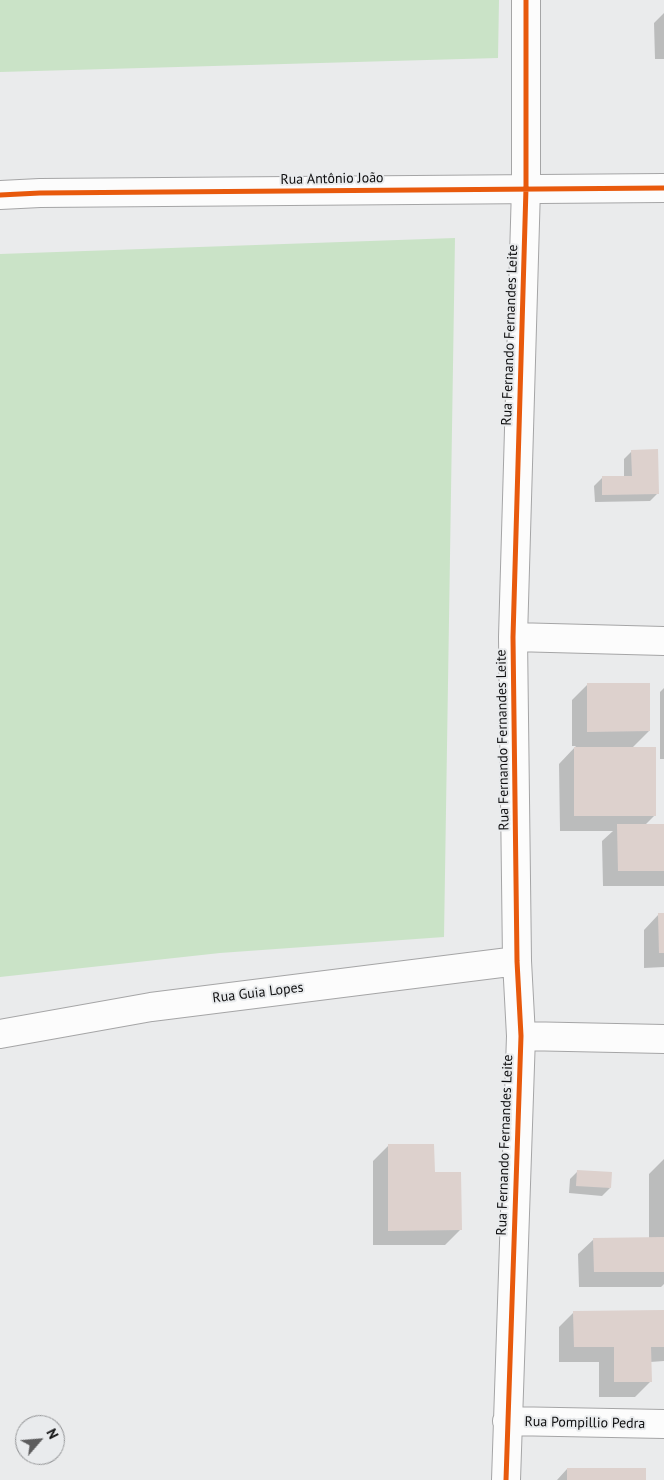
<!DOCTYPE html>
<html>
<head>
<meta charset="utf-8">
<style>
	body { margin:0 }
	#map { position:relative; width:664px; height:1480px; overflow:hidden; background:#eaebec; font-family:"PT Sans",sans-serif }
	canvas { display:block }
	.north { position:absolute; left:15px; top:1415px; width:50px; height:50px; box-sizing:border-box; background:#e9ebed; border:1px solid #929395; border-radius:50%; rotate:63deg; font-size:14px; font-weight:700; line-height:20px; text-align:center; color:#0f0f10 }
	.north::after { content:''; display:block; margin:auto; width:18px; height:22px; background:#5c5c5d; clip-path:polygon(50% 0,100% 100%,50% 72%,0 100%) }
</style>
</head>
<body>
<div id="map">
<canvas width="664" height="1480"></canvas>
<div class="north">N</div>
</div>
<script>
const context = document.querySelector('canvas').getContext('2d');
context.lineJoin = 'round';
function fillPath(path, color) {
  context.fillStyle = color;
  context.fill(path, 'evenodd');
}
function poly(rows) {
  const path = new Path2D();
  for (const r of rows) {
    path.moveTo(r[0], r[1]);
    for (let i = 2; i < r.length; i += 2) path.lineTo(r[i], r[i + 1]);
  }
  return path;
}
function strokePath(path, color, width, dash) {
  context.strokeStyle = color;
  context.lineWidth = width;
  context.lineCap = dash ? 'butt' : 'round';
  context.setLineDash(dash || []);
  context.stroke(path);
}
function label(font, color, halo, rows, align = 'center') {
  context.font = font + ' "PT Sans",sans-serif';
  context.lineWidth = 4;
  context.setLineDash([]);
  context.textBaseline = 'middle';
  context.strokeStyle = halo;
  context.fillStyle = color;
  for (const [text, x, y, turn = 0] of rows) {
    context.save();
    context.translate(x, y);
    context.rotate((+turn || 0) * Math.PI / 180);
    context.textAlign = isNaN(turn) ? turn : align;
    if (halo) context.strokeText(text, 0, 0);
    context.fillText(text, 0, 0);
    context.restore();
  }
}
fillPath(poly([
	[0,0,499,0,498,58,0,72],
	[455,238,444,937,220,953,0,977,0,254]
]), '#cae3c7');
fillPath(poly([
	[664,13,664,59,655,59,654,23],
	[632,451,658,493,650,501,595,502,594,486,602,478,624,477,624,459],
	[587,685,649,731,632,748,655,815,645,825,664,825,664,886,603,886,602,841,613,831,560,831,559,764,576,746,572,746,572,700],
	[664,688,664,759,660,759,660,692],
	[659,914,664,914,664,967,644,968,644,930],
	[388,1146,433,1173,460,1230,445,1245,373,1245,373,1161],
	[664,1159,664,1284,661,1287,579,1287,578,1254,594,1239,649,1238,649,1174],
	[578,1171,610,1188,602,1196,569,1193,570,1179],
	[664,1311,664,1361,650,1362,651,1381,635,1397,599,1397,599,1362,559,1362,559,1327,574,1312],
	[567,1469,645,1480,557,1480]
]), '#0003');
fillPath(poly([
	[658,449,659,494,602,495,602,476,632,476,631,450],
	[587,683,650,683,650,731,587,732],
	[574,747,656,747,656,816,574,816],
	[617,824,664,824,664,871,618,871],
	[658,913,664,913,664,953,659,953],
	[388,1144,434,1144,435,1172,461,1172,462,1230,388,1231],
	[577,1170,612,1172,611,1188,576,1186],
	[664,1237,664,1272,594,1272,593,1238],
	[664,1310,664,1347,651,1347,652,1382,614,1382,614,1347,574,1347,573,1311],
	[567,1468,646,1468,646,1480,567,1480]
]), '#ddd1cd');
const street = poly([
	[0,195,40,193,664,188],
	[513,637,664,641],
	[0,1034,151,1007,517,961],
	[521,1036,664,1039],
	[507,1421,664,1424],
	[506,1480,521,1036,517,961,513,637,526,188,526,0]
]);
strokePath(street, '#a5a5a6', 30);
strokePath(street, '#fcfcfc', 28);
strokePath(poly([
	[0,195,40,193,664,188],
	[506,1480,521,1036,517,961,513,637,526,188,526,0]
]), '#e8590c', 5);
label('14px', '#0f0f10', '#e9ebed', [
	["Rua Antônio João",332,179,-1],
	["Rua Fernando Fernandes Leite",510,335,-88],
	["Rua Fernando Fernandes Leite",503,740,-91],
	["Rua Guia Lopes",258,993,-7],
	["Rua Fernando Fernandes Leite",505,1145,-88],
	["Rua Pompillio Pedra",585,1423,1]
]);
</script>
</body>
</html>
